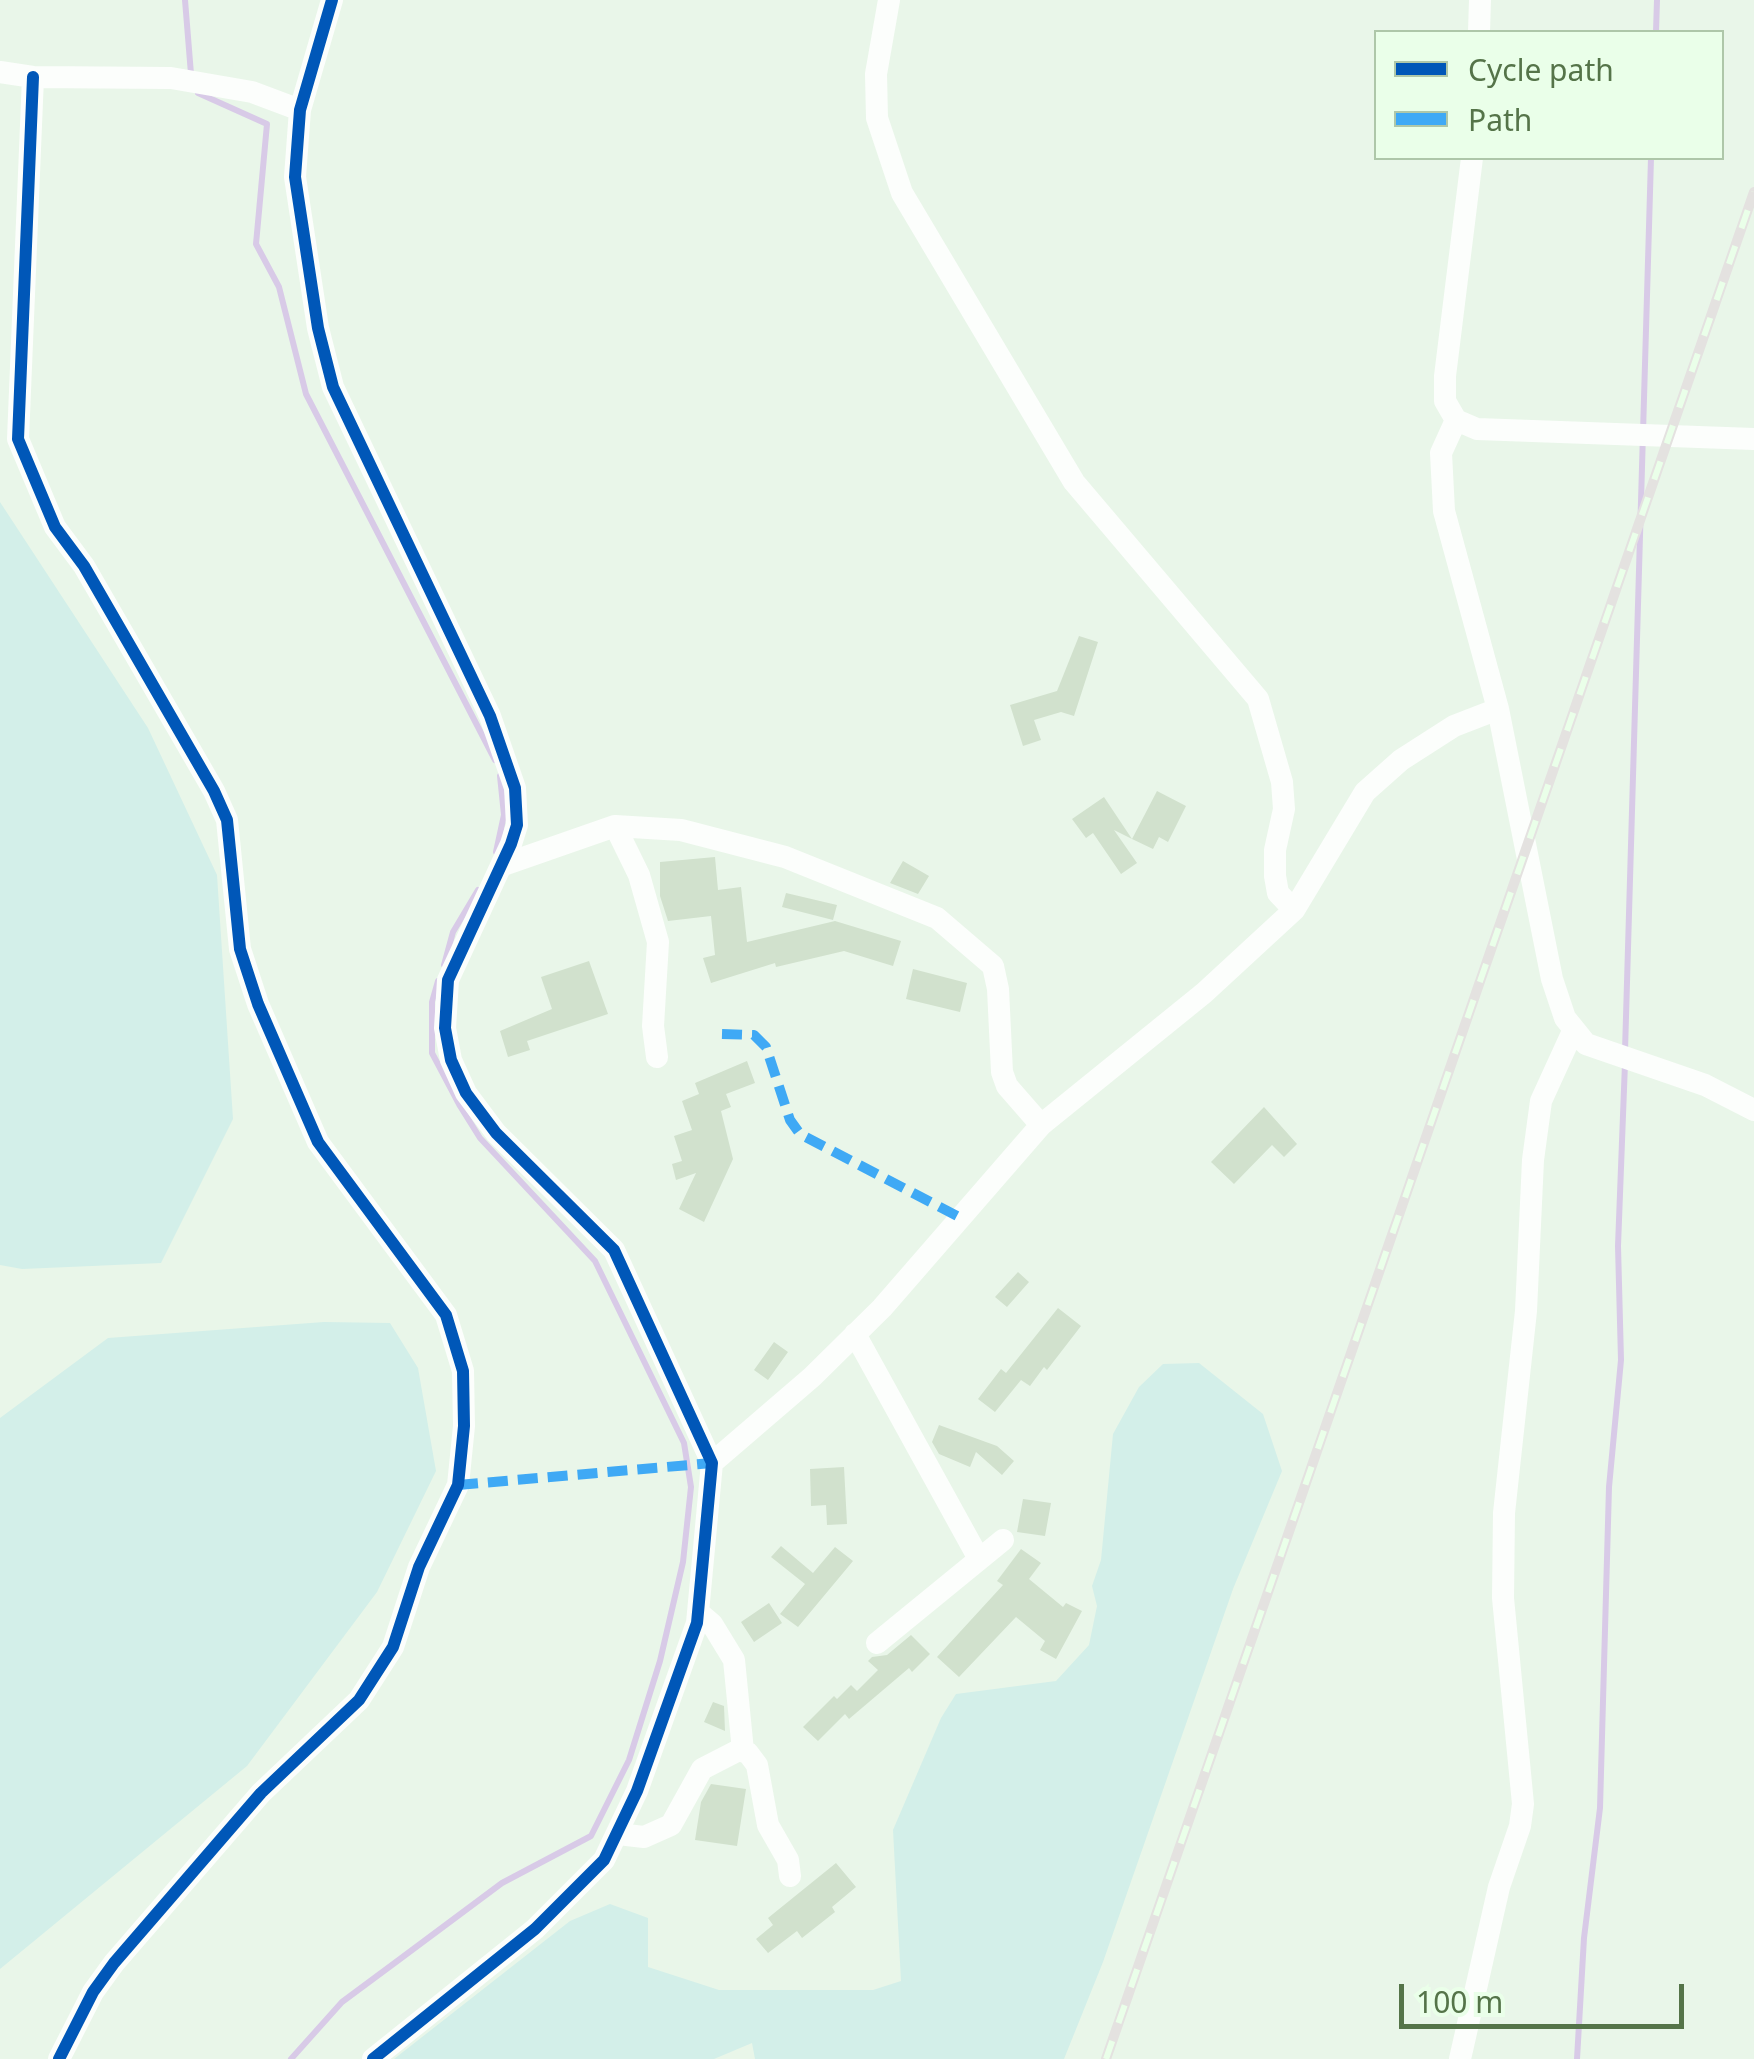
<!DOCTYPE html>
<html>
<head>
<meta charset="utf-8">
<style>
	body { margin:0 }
	#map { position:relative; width:1754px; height:2059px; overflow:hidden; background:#e9f6e9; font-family:"Noto Sans",sans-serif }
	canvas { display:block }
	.legend { position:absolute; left:1374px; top:30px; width:350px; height:130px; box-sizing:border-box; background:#eaffe9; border:2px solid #aec7a9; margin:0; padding:12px 18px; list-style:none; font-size:30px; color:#557449 }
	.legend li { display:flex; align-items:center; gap:20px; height:50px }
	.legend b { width:50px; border:2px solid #aec7a9 }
	.scale { position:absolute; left:1399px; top:1984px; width:285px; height:45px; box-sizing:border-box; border:5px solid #557449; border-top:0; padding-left:12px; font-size:30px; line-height:35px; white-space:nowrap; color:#557449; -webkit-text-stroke:8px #eaffe9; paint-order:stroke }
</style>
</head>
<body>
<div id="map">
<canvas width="1754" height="2059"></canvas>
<ul class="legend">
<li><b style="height:12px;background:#0057b8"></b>Cycle path</li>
<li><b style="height:12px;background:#3fa9f5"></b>Path</li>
</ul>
<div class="scale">100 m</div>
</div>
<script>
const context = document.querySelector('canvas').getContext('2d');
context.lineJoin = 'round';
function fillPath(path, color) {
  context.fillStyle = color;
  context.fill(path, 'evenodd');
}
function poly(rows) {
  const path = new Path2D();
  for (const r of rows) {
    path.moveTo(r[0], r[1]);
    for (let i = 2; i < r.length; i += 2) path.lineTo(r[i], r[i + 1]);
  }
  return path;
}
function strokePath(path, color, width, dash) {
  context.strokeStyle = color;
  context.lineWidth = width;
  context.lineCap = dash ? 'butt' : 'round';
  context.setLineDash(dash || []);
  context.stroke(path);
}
fillPath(poly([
	[0,502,148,728,217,875,233,1119,161,1263,22,1269,0,1265],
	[324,1322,390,1323,418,1368,436,1471,377,1592,247,1766,0,1969,0,1418,108,1338],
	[1199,1363,1263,1414,1282,1471,1233,1589,1103,1962,1064,2059,755,2059,752,2043,714,2059,394,2059,570,1921,610,1904,648,1918,648,1967,719,1990,873,1990,901,1981,893,1830,941,1718,956,1694,1056,1681,1089,1645,1097,1606,1092,1586,1101,1560,1113,1434,1139,1387,1163,1364]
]), '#d3efe9');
strokePath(poly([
	[185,0,191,74],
	[1656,32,1657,0],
	[198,93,267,124,256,244,279,287,306,394,495,760],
	[496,852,504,815,500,776],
	[444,965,453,932,478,890],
	[1625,1051,1651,158],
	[291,2059,342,2002,400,1959,502,1883,591,1836,629,1760,660,1661,683,1562,691,1487,684,1443,595,1261,480,1138,460,1106,432,1053,432,1002,438,981],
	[1577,2059,1584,1938,1600,1808,1609,1487,1621,1360,1618,1246,1625,1063]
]), '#d8cae7', 6);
fillPath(poly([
	[1079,636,1098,642,1074,716,1061,712,1034,720,1041,740,1023,746,1010,705,1057,691],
	[1157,791,1186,806,1168,842,1159,837,1153,849,1132,839],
	[1104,797,1132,839,1114,830,1137,863,1121,874,1093,833,1086,838,1072,819],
	[715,857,718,890,741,887,747,942,835,921,901,941,893,966,844,951,776,967,775,963,711,983,703,958,715,955,711,916,668,921,660,896,660,862],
	[903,861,929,876,918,894,890,883],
	[786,893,837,905,833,920,782,907],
	[589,961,608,1014,527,1041,530,1050,508,1057,500,1031,552,1009,541,977],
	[913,969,967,983,960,1012,906,999],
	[747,1061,755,1083,726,1094,731,1107,721,1111,733,1159,704,1222,679,1209,696,1173,676,1180,672,1164,682,1161,674,1136,692,1130,682,1101,699,1094,695,1083],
	[1264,1107,1297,1144,1284,1157,1272,1145,1234,1184,1211,1162],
	[1018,1272,1029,1282,1007,1307,995,1297],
	[1058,1308,1081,1326,1047,1370,1044,1367,1030,1386,1021,1380,995,1412,978,1399,1001,1369,1006,1373],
	[774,1342,788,1352,768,1380,754,1370],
	[939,1425,997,1446,1014,1461,1002,1475,976,1452,970,1467,939,1454,932,1442],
	[844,1467,847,1524,827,1525,826,1505,811,1506,810,1469],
	[1023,1499,1051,1503,1045,1536,1017,1532],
	[781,1546,813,1573,835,1547,853,1561,798,1627,780,1614,805,1584,771,1557],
	[1021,1549,1041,1563,1029,1579,1063,1607,1066,1603,1082,1611,1056,1659,1040,1650,1045,1641,1016,1617,959,1677,937,1657,1003,1585,997,1581],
	[769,1603,782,1623,754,1642,741,1622],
	[911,1635,930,1654,912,1672,909,1668,849,1719,845,1714,818,1741,803,1727,834,1696,837,1699,851,1685,857,1691,878,1670,868,1661,872,1657,887,1655],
	[713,1702,724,1706,725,1731,704,1722],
	[711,1784,746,1789,737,1846,695,1840,701,1802],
	[836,1863,856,1887,832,1907,835,1912,802,1938,797,1931,768,1953,756,1939,773,1925,768,1918]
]), '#d1e1cd');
strokePath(poly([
	[332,0,300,110,295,177,318,328,333,387,490,716,515,788,517,825,511,844,448,980,445,1028,451,1060,466,1093,496,1133,614,1250,712,1463,697,1623,637,1791,604,1860,535,1929,373,2059],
	[889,0,876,74,877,118,902,193,1074,482,1258,699,1282,782,1284,809,1275,850,1275,876,1278,893,1294,910],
	[1479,32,1480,0],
	[0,72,33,77,171,78,252,92,300,110],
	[33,77,18,439,55,527,84,566,214,791,227,820,240,949,258,1004,318,1142,446,1315,463,1371,464,1426,458,1485,419,1567,393,1647,359,1700,261,1793,114,1963,93,1992,59,2059],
	[1472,158,1445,376,1445,401,1456,420,1477,429,1754,439],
	[1456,420,1441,453,1444,511,1498,709,1552,979,1565,1018,1586,1044,1705,1085,1754,1110],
	[615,826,639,875,658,942,653,1026,657,1057],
	[503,865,615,826,681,830,785,857,937,918,993,966,998,989,1002,1072,1007,1086,1041,1125],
	[855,1334,979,1559],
	[712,1463,812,1377,882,1308,1041,1125,1204,993,1294,910,1365,792,1401,760,1454,726,1498,709],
	[698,1612,712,1624,734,1660,743,1751],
	[877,1643,1003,1540],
	[618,1834,644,1837,671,1825,702,1769,739,1750,748,1753,757,1765,768,1825,788,1860,790,1876],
	[1460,2059,1499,1887,1520,1826,1523,1804,1503,1598,1504,1513,1526,1311,1533,1160,1541,1101,1573,1031]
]), '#fcfefc', 22);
const rail = poly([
	[1106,2059,1754,192]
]);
strokePath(rail, '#e4e2e0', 10);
strokePath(rail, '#eaffe9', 6, [19]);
strokePath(poly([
	[722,1034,754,1035,766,1047,790,1120,800,1134,961,1218],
	[458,1485,712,1463]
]), '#3fa9f5', 10, [20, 10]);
strokePath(poly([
	[332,0,300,110,295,177,318,328,333,387,490,716,515,788,517,825,511,844,448,980,445,1028,451,1060,466,1093,496,1133,614,1250,712,1463,697,1623,637,1791,604,1860,535,1929,373,2059],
	[33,77,18,439,55,527,84,566,214,791,227,820,240,949,258,1004,318,1142,446,1315,463,1371,464,1426,458,1485,419,1567,393,1647,359,1700,261,1793,114,1963,93,1992,59,2059]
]), '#0057b8', 12);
</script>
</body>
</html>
